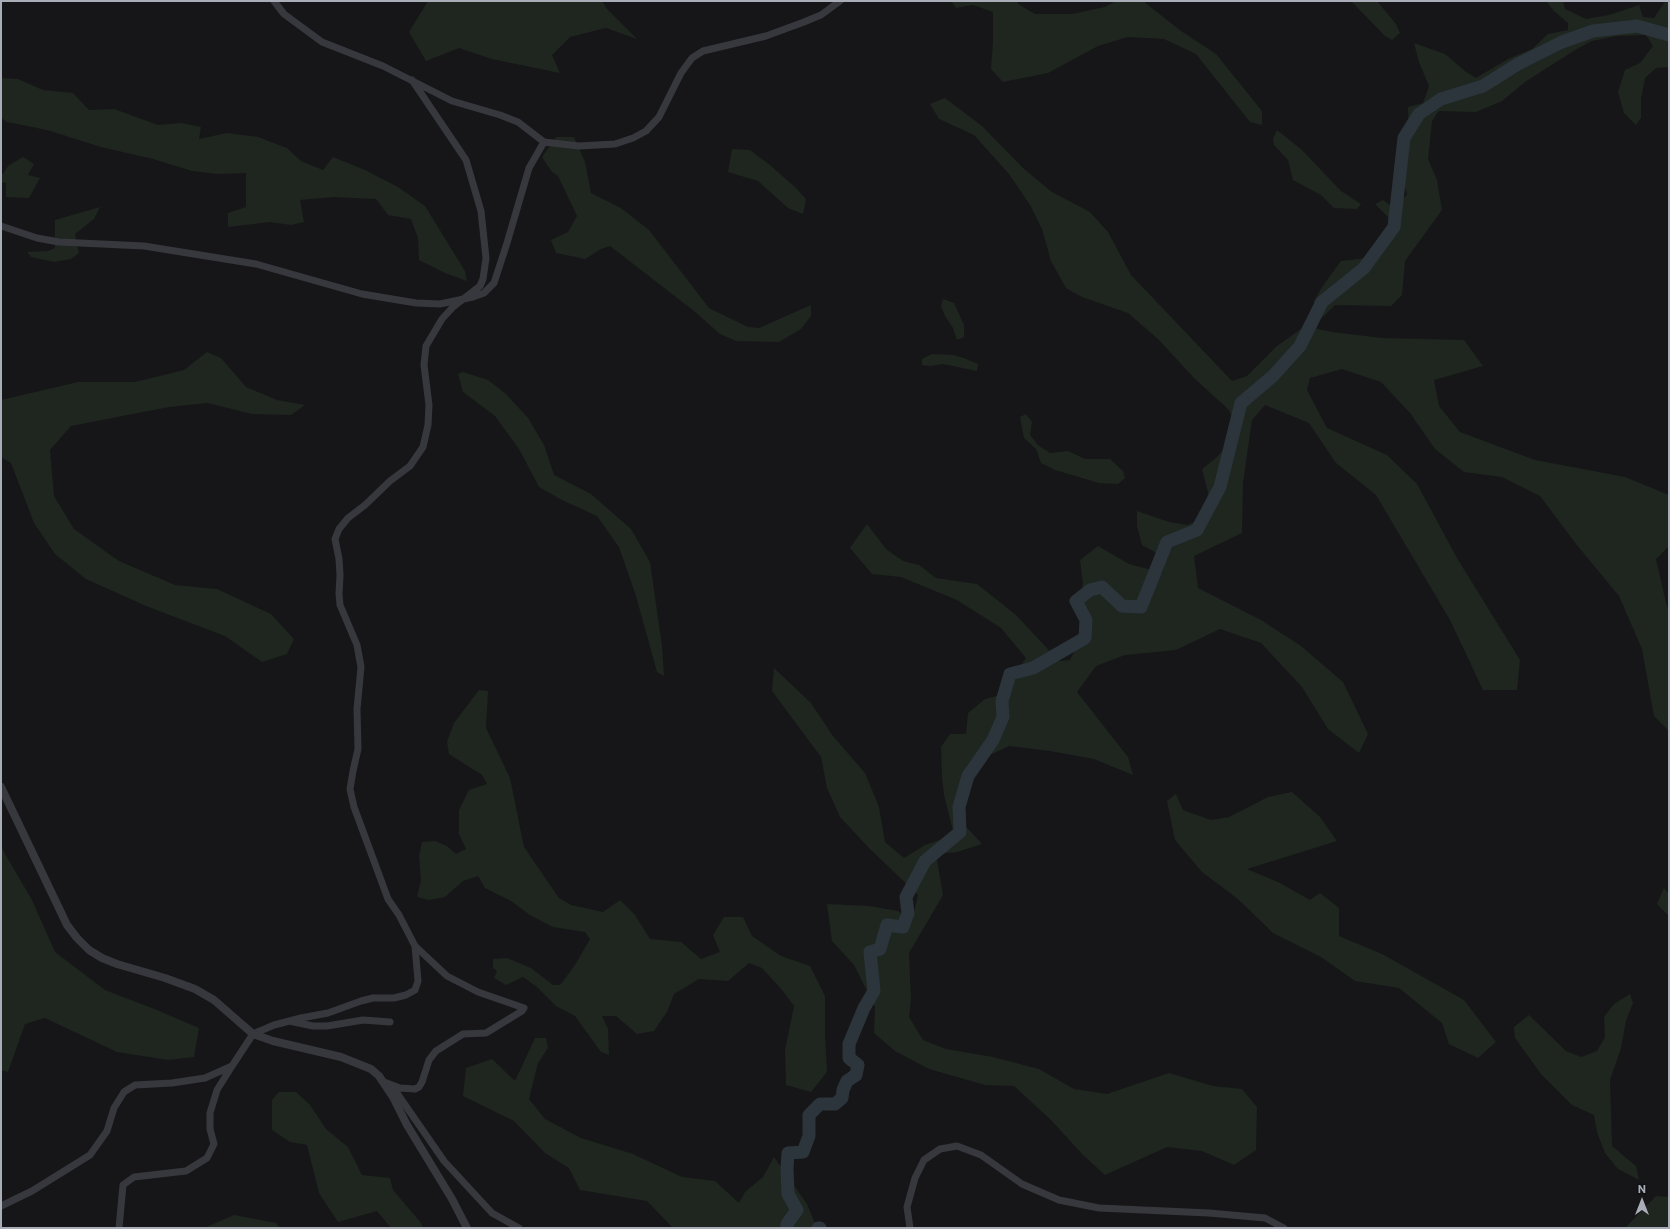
<!DOCTYPE html>
<html>
<head>
<meta charset="utf-8">
<style>
	body { margin:0 }
	#map { position:relative; width:1670px; height:1229px; overflow:hidden; background:#161618; font-family:Commissioner,sans-serif }
	canvas { display:block }
	.frame { position:absolute; inset:0; border:2px solid #a8adb8; pointer-events:none }
	.north { position:absolute; left:1622px; top:1181px; width:40px; height:40px; -webkit-text-stroke:3px #111113; paint-order:stroke; rotate:0deg; font-size:11px; font-weight:700; line-height:16px; text-align:center; color:#a8adb8 }
	.north::after { content:''; display:block; margin:auto; width:14px; height:18px; background:#a8adb8; clip-path:polygon(50% 0,100% 100%,50% 72%,0 100%) }
</style>
</head>
<body>
<div id="map">
<canvas width="1670" height="1229"></canvas>
<div class="frame"></div>
<div class="north">N</div>
</div>
<script>
const context = document.querySelector('canvas').getContext('2d');
context.lineJoin = 'round';
function fillPath(path, color) {
  context.fillStyle = color;
  context.fill(path, 'evenodd');
}
function poly(rows) {
  const path = new Path2D();
  for (const r of rows) {
    path.moveTo(r[0], r[1]);
    for (let i = 2; i < r.length; i += 2) path.lineTo(r[i], r[i + 1]);
  }
  return path;
}
function strokePath(path, color, width, dash) {
  context.strokeStyle = color;
  context.lineWidth = width;
  context.lineCap = dash ? 'butt' : 'round';
  context.setLineDash(dash || []);
  context.stroke(path);
}
fillPath(poly([
	[428,1,602,1,607,9,637,39,606,28,570,37,552,55,560,73,492,59,459,48,426,61,409,32],
	[951,1,1017,1,1018,4,1035,14,1072,14,1105,7,1116,1,1143,1,1181,31,1216,54,1262,111,1262,125,1250,122,1196,54,1164,39,1128,37,1098,46,1048,73,1003,82,991,69,993,42,993,12,973,5,956,8],
	[1351,1,1377,1,1396,24,1400,33,1392,40,1385,36],
	[1546,1,1563,1,1565,9,1586,19,1609,15,1639,5,1643,17,1654,18,1664,3,1669,1,1669,67,1656,68,1645,78,1641,99,1641,118,1636,125,1624,113,1618,92,1625,70,1640,63,1653,46,1646,35,1617,36,1592,41,1575,50,1525,82,1502,101,1476,112,1439,111,1432,121,1428,159,1437,180,1442,210,1405,261,1402,295,1391,306,1335,305,1324,316,1316,320,1314,313,1314,301,1322,287,1341,261,1377,257,1388,226,1388,217,1375,204,1383,200,1396,209,1407,194,1400,174,1409,151,1408,107,1423,103,1429,86,1419,62,1414,43,1445,54,1465,71,1476,78,1508,59,1532,49,1548,34,1568,30,1568,23,1554,11],
	[1,78,18,79,43,90,73,93,89,110,114,109,158,125,181,123,201,127,199,139,227,133,258,137,287,148,301,161,323,170,333,157,365,170,398,187,425,206,465,271,467,281,445,273,419,260,418,238,411,219,388,215,376,199,334,197,300,200,304,222,291,225,270,222,228,227,228,213,246,207,246,173,218,174,192,171,153,159,101,147,47,130,7,122,1,118],
	[945,98,982,126,1024,169,1052,192,1090,212,1108,232,1131,275,1232,381,1247,376,1277,346,1305,326,1332,332,1382,338,1464,340,1483,366,1434,380,1439,406,1460,432,1535,460,1625,477,1669,495,1669,546,1656,559,1666,603,1669,611,1669,731,1654,716,1642,649,1619,596,1576,544,1540,496,1502,477,1464,472,1435,449,1410,413,1381,382,1342,369,1310,378,1307,390,1327,428,1387,455,1417,484,1457,558,1520,660,1517,690,1483,690,1450,620,1376,495,1336,463,1309,423,1265,405,1252,420,1243,483,1242,533,1194,556,1198,588,1261,620,1301,646,1343,682,1368,734,1359,753,1328,729,1302,687,1261,643,1220,629,1176,650,1125,655,1096,666,1077,692,1128,757,1133,775,1094,759,1050,751,1009,746,984,758,966,795,962,822,982,844,957,852,936,854,943,895,909,953,911,999,909,1017,923,1040,946,1049,993,1057,1039,1069,1074,1089,1107,1094,1169,1073,1213,1086,1242,1089,1257,1107,1256,1150,1234,1165,1202,1151,1167,1147,1105,1175,1083,1155,1051,1120,1014,1086,985,1085,929,1069,895,1051,874,1033,875,1007,854,965,832,941,827,904,869,906,898,911,912,922,918,895,869,848,840,817,827,788,821,757,772,691,774,668,811,703,833,736,865,773,879,807,885,842,904,858,925,845,954,835,944,795,942,777,941,747,950,734,966,734,968,713,985,699,1008,693,1012,678,1026,658,1001,628,957,600,901,577,872,574,850,548,867,524,886,549,903,561,919,565,936,578,977,584,1016,615,1059,661,1070,660,1080,640,1083,628,1078,612,1083,583,1080,560,1098,546,1129,564,1163,573,1160,555,1142,545,1137,526,1137,511,1169,522,1188,525,1205,516,1208,493,1202,469,1216,458,1231,441,1235,425,1229,410,1194,378,1158,339,1128,313,1082,297,1066,288,1051,261,1042,229,1030,205,1009,174,974,135,939,119,930,104],
	[1277,130,1302,150,1341,191,1361,204,1357,209,1334,208,1321,195,1293,180,1288,160,1274,145,1273,139],
	[556,137,574,137,585,162,591,193,621,208,649,230,709,308,748,327,759,328,811,305,811,316,801,329,779,342,736,341,720,334,694,311,610,246,601,249,585,259,556,253,551,240,568,232,577,216,558,176,552,172,542,157],
	[732,149,750,150,771,166,796,188,806,199,803,214,788,208,758,181,728,172],
	[23,157,34,164,28,175,40,178,29,198,6,197,6,183,1,182,1,174,3,174,8,166],
	[100,207,94,219,75,234,79,253,71,259,54,262,31,257,27,252,48,251,55,248,55,220],
	[943,299,954,303,964,325,964,337,957,340,953,328,945,316,941,306],
	[207,352,221,358,246,387,277,400,305,405,291,415,252,414,208,403,169,407,71,426,50,450,54,496,74,529,119,561,175,585,217,589,271,614,294,639,287,654,262,662,225,636,146,606,86,579,55,554,34,523,11,463,1,457,1,400,78,382,135,382,184,370],
	[932,354,953,355,964,358,978,364,977,371,943,364,931,366,922,365,922,359],
	[463,372,488,380,506,394,528,418,544,445,554,475,591,494,631,529,650,562,662,646,664,676,657,672,636,596,619,547,597,516,562,500,539,487,519,449,495,416,463,392,458,374],
	[1026,414,1032,422,1030,435,1038,445,1050,453,1068,451,1085,459,1110,459,1123,471,1125,478,1118,484,1099,483,1055,470,1041,463,1036,449,1024,438,1020,417],
	[479,690,488,691,486,728,510,778,524,847,559,898,571,905,603,912,620,900,635,915,650,939,681,942,701,959,720,952,713,935,724,917,743,917,752,936,781,956,810,966,825,996,825,1034,827,1072,811,1092,786,1085,785,1050,794,1006,782,990,762,968,749,963,728,981,699,979,674,994,667,1012,654,1031,637,1034,616,1016,602,1016,608,1029,609,1055,601,1052,575,1016,556,1006,537,987,523,977,506,985,494,978,497,971,493,968,493,959,507,958,531,968,553,985,560,985,575,965,590,939,585,932,553,927,530,915,511,901,485,888,478,876,463,881,445,897,429,900,417,897,421,880,419,856,422,842,435,841,447,846,456,854,466,849,459,834,459,810,469,790,487,784,482,775,449,754,447,742,454,723],
	[1292,792,1320,817,1337,841,1247,869,1280,883,1310,900,1320,893,1339,908,1339,936,1382,954,1464,1000,1496,1042,1478,1058,1449,1044,1442,1023,1399,988,1355,981,1321,957,1273,933,1238,899,1202,872,1175,840,1167,801,1176,794,1183,810,1211,820,1229,817,1268,797],
	[1,847,32,900,55,952,105,990,157,1010,199,1028,194,1057,168,1060,117,1052,45,1018,25,1024,8,1072,1,1070],
	[1664,888,1669,894,1669,916,1657,904],
	[1630,994,1633,1003,1626,1021,1621,1048,1610,1080,1612,1146,1636,1166,1639,1180,1618,1169,1605,1153,1597,1132,1594,1115,1572,1105,1541,1074,1515,1038,1514,1027,1529,1015,1566,1051,1581,1057,1597,1051,1605,1037,1604,1017,1614,1004],
	[535,1038,546,1038,548,1048,538,1063,529,1099,545,1119,581,1138,633,1154,682,1177,715,1181,739,1203,745,1192,763,1177,774,1157,807,1204,817,1228,673,1228,647,1201,580,1190,569,1168,545,1153,514,1121,463,1096,466,1068,492,1059,515,1081],
	[279,1092,296,1092,310,1105,326,1129,348,1147,362,1175,390,1178,393,1190,421,1223,423,1228,391,1228,377,1211,338,1222,319,1193,307,1145,290,1142,272,1130,272,1100],
	[1656,1196,1669,1197,1669,1228,1625,1228],
	[234,1215,276,1223,280,1228,204,1228]
]), '#1e261f');
strokePath(poly([
	[787,1228,787,1224,797,1210,788,1194,787,1168,788,1153,803,1152,809,1136,809,1115,820,1104,835,1104,842,1098,843,1090,847,1081,856,1075,858,1065,849,1058,849,1044,864,1008,874,991,870,952,880,949,887,925,903,927,908,913,906,897,925,861,960,832,959,807,968,776,993,740,1003,717,1002,701,1010,674,1033,668,1085,638,1086,620,1076,601,1090,590,1102,587,1122,606,1141,607,1167,542,1197,530,1220,487,1241,403,1273,376,1300,346,1322,302,1364,268,1394,227,1404,138,1419,114,1441,99,1483,86,1518,64,1562,42,1593,31,1637,26,1669,35],
	[818,1228,820,1228]
]), '#2c353c', 13);
strokePath(poly([
	[274,1,284,14,322,42,383,66,452,101,500,115,518,122,544,142,579,146,615,144,633,138,646,131,659,117,681,73,692,58,703,51,766,36,804,22,821,15,840,1],
	[1,226,37,238,59,242,144,246,256,264,362,294,416,303,440,304,473,297,484,293,494,283,507,243,529,168,544,142],
	[289,1021,313,1026,327,1026,363,1020,390,1022],
	[384,1082,400,1088,415,1089,419,1087,422,1082,429,1060,436,1051,463,1034,486,1033,522,1011,524,1008,478,992,447,976,415,946,399,915,388,899,354,807,350,789,353,771,358,749,357,709,361,667,357,645,340,605,339,594,340,575,339,559,335,539,339,529,348,518,365,505,390,481,410,466,423,447,428,425,429,405,424,365,426,346,442,319,453,307,480,286,483,279,486,258,481,211,466,160,412,80],
	[392,1086,444,1161,492,1213,519,1228],
	[1,1206,32,1191,90,1155,107,1131,114,1108,124,1092,135,1085,172,1083,205,1078,232,1066,253,1034,274,1025,301,1018,328,1013,361,1001,373,998,394,998,406,995,415,990,418,981,415,946],
	[119,1228,123,1185,134,1177,186,1171,207,1158,214,1144,210,1129,210,1113,217,1090,232,1066],
	[910,1228,907,1207,915,1178,924,1160,940,1149,957,1146,981,1155,1022,1184,1059,1200,1099,1208,1209,1213,1265,1218,1284,1228]
]), '#37383d', 7);
strokePath(poly([
	[1,787,67,925,77,938,89,950,102,958,117,964,165,978,195,989,214,1000,253,1034,273,1041,341,1057,371,1069,379,1076,393,1097,407,1125,452,1199,467,1228]
]), '#37383d', 8);
</script>
</body>
</html>
